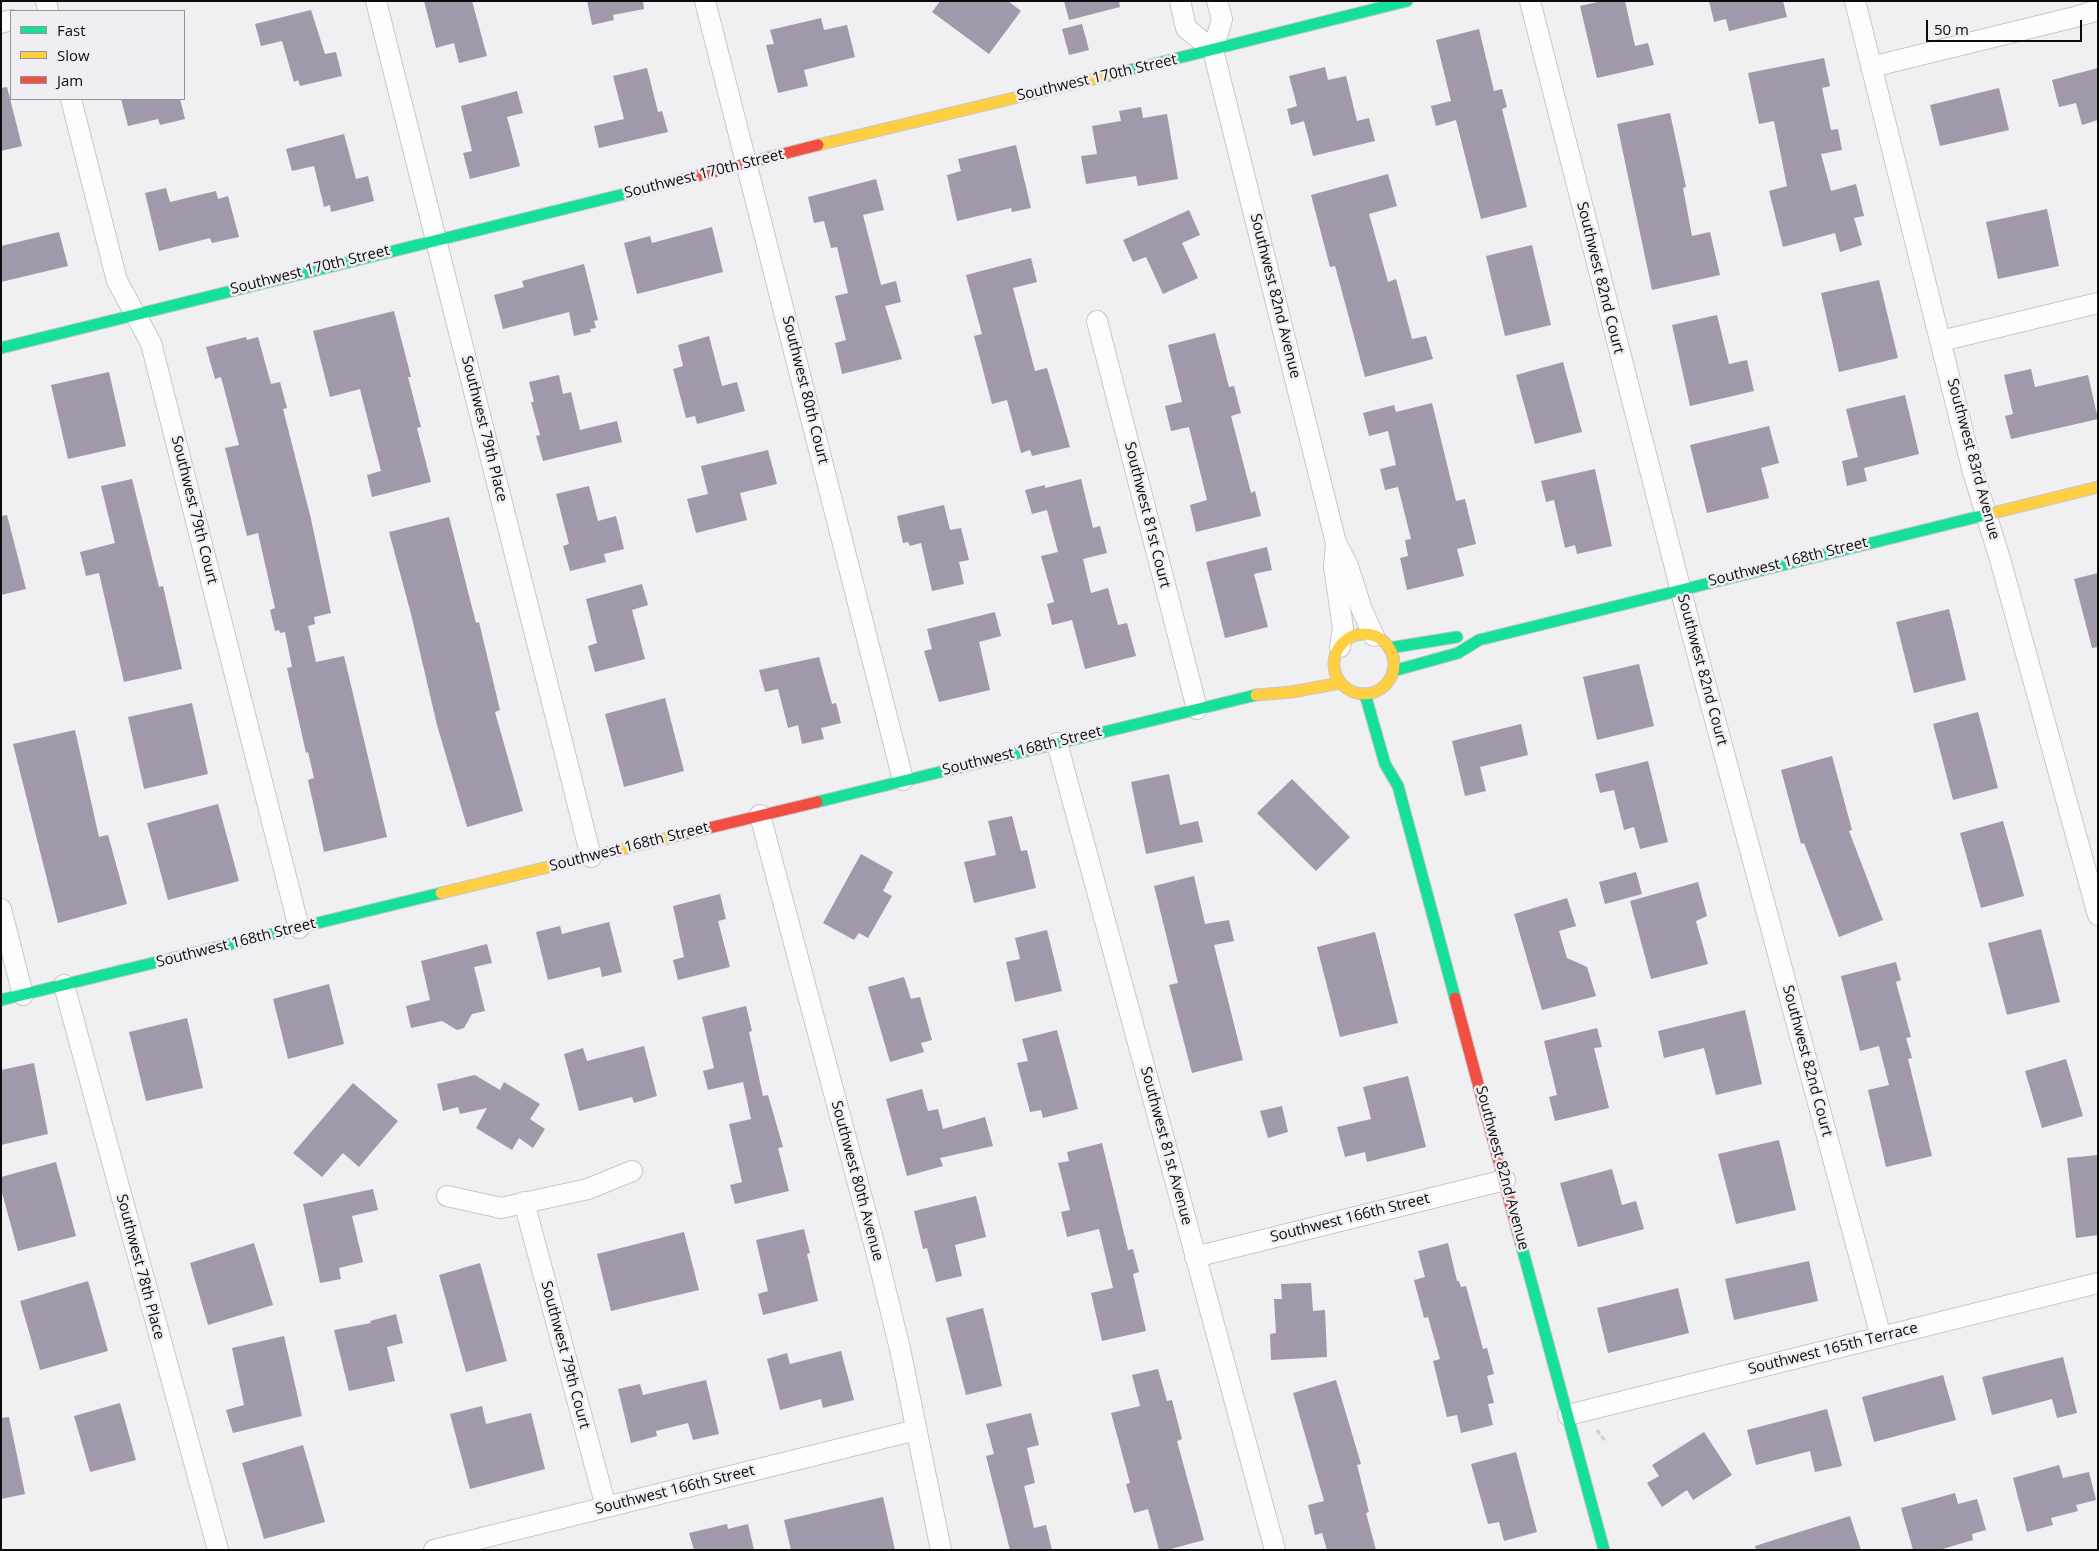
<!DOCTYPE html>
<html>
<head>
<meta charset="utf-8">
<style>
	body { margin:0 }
	#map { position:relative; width:2099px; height:1551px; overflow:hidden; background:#f0eff2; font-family:"Open Sans",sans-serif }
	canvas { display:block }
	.frame { position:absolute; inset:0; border:2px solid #0c0c0d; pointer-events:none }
	.legend { position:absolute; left:10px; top:10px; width:175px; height:90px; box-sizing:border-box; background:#f0eef3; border:1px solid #959497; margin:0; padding:6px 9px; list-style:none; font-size:15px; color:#0c0c0d }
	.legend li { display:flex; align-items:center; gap:10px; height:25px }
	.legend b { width:25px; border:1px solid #959497 }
	.scale { position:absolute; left:1926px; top:20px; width:156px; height:22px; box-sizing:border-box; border:2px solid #0c0c0d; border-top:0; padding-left:6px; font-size:15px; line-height:18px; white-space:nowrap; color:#0c0c0d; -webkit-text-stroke:4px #f0eef3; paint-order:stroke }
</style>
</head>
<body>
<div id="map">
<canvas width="2099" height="1551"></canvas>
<div class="frame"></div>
<ul class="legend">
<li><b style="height:6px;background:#16e098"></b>Fast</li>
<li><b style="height:6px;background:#ffcf43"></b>Slow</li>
<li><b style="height:6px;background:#f24e42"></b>Jam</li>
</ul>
<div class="scale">50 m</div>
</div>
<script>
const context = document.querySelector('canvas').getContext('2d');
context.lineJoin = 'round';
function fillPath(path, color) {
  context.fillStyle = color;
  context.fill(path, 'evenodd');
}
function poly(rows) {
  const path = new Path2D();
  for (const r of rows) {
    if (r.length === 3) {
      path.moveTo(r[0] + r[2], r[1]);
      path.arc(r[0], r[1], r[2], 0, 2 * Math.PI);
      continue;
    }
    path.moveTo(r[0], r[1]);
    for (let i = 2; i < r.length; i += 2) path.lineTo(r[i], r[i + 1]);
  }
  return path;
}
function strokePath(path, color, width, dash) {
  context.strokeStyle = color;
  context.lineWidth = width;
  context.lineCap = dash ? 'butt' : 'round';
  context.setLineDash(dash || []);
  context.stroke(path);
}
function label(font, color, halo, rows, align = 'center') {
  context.font = font + ' "Open Sans",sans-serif';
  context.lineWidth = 5;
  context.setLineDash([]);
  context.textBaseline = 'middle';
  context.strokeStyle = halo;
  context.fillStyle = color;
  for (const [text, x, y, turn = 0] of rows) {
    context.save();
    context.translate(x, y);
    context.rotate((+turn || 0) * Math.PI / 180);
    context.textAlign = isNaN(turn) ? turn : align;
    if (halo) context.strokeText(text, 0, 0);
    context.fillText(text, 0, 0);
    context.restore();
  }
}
fillPath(poly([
	[424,1,472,1,487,56,459,63,454,43,436,48],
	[587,1,643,1,644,9,613,15,614,20,592,25],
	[940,1,1008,1,1021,11,989,54,932,12],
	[1064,1,1119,1,1120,7,1069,20],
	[1602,1,1625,1,1635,46,1648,43,1654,65,1597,78,1580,6],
	[1709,1,1783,1,1787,17,1729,31,1726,19,1714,22],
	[311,10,325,54,336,52,342,76,300,86,298,80,294,82,282,41,261,46,255,24],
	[821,18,824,30,847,25,855,57,804,70,808,86,778,93,766,45,774,44,770,30],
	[1082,24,1089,50,1069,55,1062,29],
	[1479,29,1494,91,1502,89,1507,107,1502,109,1527,207,1481,219,1456,120,1436,126,1431,106,1451,101,1436,40],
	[1824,58,1830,86,1822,88,1831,130,1838,129,1842,150,1821,154,1831,191,1856,184,1864,216,1854,218,1862,245,1840,252,1835,233,1783,247,1769,191,1787,186,1774,121,1759,124,1748,73],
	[1325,67,1328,80,1346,76,1357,121,1369,118,1375,141,1313,156,1304,121,1291,125,1287,109,1297,106,1289,76],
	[647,68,658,112,662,111,668,132,599,148,594,126,624,119,613,76],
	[2098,68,2098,120,2082,125,2076,103,2059,107,2052,80],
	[7,87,22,146,1,151,1,88],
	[1999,88,2009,130,1940,146,1930,105],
	[517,91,523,113,507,117,520,166,470,179,463,153,472,151,461,106],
	[121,99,180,99,185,119,160,125,158,119,128,126],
	[1141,107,1143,118,1167,114,1178,179,1138,186,1136,176,1086,184,1081,156,1097,154,1092,126,1121,121,1119,111],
	[1670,113,1686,187,1683,188,1692,236,1710,232,1720,275,1652,290,1617,124],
	[344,134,356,179,368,176,374,201,331,212,330,205,324,207,314,166,292,171,286,149],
	[1016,145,1031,208,1012,212,1011,208,957,221,947,175,961,171,958,159],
	[1388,174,1397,206,1369,214,1388,282,1396,279,1412,339,1426,336,1433,359,1365,377,1335,266,1330,267,1311,195],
	[876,179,884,210,863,215,881,285,896,281,901,302,885,306,902,359,842,374,835,343,846,340,835,296,848,293,837,247,831,248,824,221,814,223,808,197],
	[166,188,170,202,216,191,218,199,228,196,239,237,212,243,210,238,159,251,145,193],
	[2047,209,2059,266,1998,279,1986,222],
	[1189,210,1200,235,1182,243,1198,278,1163,294,1146,257,1133,262,1123,240],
	[712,227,723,272,637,294,624,243,650,236,652,243],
	[59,232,68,266,1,282,1,246],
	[1532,245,1551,325,1505,336,1486,256],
	[1031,258,1037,282,1013,288,1035,371,1047,368,1070,447,1032,456,1030,450,1021,453,1007,400,992,404,974,336,982,334,966,275],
	[584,264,598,320,594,321,596,328,590,329,591,332,574,336,569,312,503,329,494,295,524,287,522,281],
	[1879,280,1898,358,1839,372,1821,293],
	[394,311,411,377,408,377,421,427,417,428,431,482,372,497,367,475,381,471,360,389,330,397,313,331],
	[1717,315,1729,364,1747,360,1754,391,1690,406,1672,325],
	[1215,333,1229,387,1234,386,1241,413,1231,416,1251,493,1255,491,1261,516,1196,532,1190,505,1207,500,1189,427,1171,431,1165,406,1182,402,1168,345],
	[709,336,722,386,737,382,745,411,697,424,695,416,686,418,673,369,683,366,678,345],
	[246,337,247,340,258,337,271,384,280,382,287,408,283,409,311,519,331,613,314,617,315,624,308,626,316,662,344,656,387,837,324,852,308,780,314,778,308,752,306,753,287,668,292,667,285,632,280,633,279,630,275,631,270,610,275,608,258,533,247,536,225,448,239,445,221,377,215,379,206,347],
	[1563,362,1582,432,1535,444,1516,375],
	[2031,369,2035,387,2088,375,2098,419,2011,439,2005,416,2013,414,2004,375],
	[109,372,126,446,68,459,51,385],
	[559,375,563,394,571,392,580,430,617,421,622,442,543,461,536,436,540,435,531,402,534,402,529,382],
	[1905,395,1919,454,1864,468,1867,481,1847,486,1842,461,1858,457,1846,409],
	[1432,403,1456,501,1465,499,1476,544,1457,549,1464,576,1407,590,1400,558,1408,556,1405,540,1411,539,1398,487,1385,490,1380,469,1396,465,1388,431,1369,436,1363,413,1394,405,1396,412],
	[1769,426,1779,463,1761,468,1769,498,1707,513,1690,445],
	[768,450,777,484,740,493,747,520,696,533,687,499,708,494,701,466],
	[1595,469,1612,546,1577,554,1575,545,1565,548,1554,500,1546,502,1541,481],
	[132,479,159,587,163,586,182,669,124,682,99,573,86,576,80,552,115,543,101,486],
	[1081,479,1093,528,1100,526,1107,553,1083,559,1091,593,1108,588,1118,625,1127,623,1136,656,1085,669,1072,620,1052,625,1047,604,1054,602,1041,556,1058,552,1047,510,1032,514,1025,490,1045,485,1045,488],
	[589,486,598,521,616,516,624,549,604,554,606,562,570,571,563,546,569,544,556,494],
	[944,505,950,530,961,528,969,560,959,562,964,584,932,591,921,543,910,546,908,542,903,543,897,516],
	[7,515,26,589,1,595,1,516],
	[449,517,476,623,479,622,500,710,495,712,523,811,467,827,437,725,411,614,389,532],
	[1267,547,1272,570,1254,574,1268,627,1225,638,1206,562],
	[2098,573,2098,647,2092,648,2074,579],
	[642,584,648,605,632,610,645,659,595,672,588,646,597,643,586,599],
	[1949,609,1966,680,1914,693,1896,622],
	[995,612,1001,636,979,642,990,690,939,702,924,651,932,649,927,629],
	[819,657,832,704,836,703,841,723,821,728,824,739,802,744,798,725,788,728,778,689,765,692,759,670],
	[1639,664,1654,726,1597,740,1583,677],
	[665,698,684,771,624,787,605,714],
	[192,703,208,774,144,789,128,717],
	[1978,712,1998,788,1953,800,1933,724],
	[1521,724,1528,755,1480,767,1486,791,1465,796,1452,741],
	[75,730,99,837,108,835,127,904,58,923,13,744],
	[1832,756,1852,830,1849,831,1883,920,1839,937,1804,843,1801,844,1781,770],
	[1648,761,1668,842,1640,849,1634,827,1624,830,1614,790,1600,793,1595,774],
	[1169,774,1180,825,1198,821,1203,842,1146,854,1131,782],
	[1292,779,1350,837,1316,871,1257,813],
	[218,804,239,881,168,900,147,823],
	[1012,816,1021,851,1027,850,1036,888,974,903,964,862,996,855,988,821],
	[2003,821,2024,896,1981,908,1960,833],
	[861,854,893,872,883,891,892,896,868,938,859,933,854,940,823,923],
	[1636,872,1642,894,1605,904,1599,882],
	[1194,876,1205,924,1229,920,1234,941,1214,945,1243,1060,1192,1073,1169,985,1178,983,1154,886],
	[1698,882,1707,916,1696,921,1708,964,1651,979,1630,901],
	[720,894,726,919,718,921,730,967,678,980,673,960,684,957,673,906],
	[1567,898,1576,926,1559,931,1567,958,1587,967,1596,996,1542,1010,1514,914],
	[609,922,622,972,602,977,600,967,548,980,536,932,560,926,562,934],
	[2041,929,2060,1002,2007,1015,1988,943],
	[1047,930,1062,991,1015,1002,1006,962,1020,959,1015,938],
	[1375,932,1398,1023,1340,1037,1317,947],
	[487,944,492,963,474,967,485,1011,472,1014,464,1028,457,1030,442,1021,411,1028,406,1006,430,1000,421,961],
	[1896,962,1901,980,1896,982,1911,1037,1906,1038,1912,1058,1908,1059,1932,1156,1886,1167,1868,1090,1889,1085,1879,1046,1860,1051,1841,976],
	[904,977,911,999,920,997,932,1040,921,1043,924,1052,890,1062,868,987],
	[329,984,344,1044,288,1059,273,999],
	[746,1006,752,1031,749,1032,763,1096,768,1095,783,1147,778,1148,789,1191,735,1204,730,1185,742,1182,729,1124,751,1119,743,1082,708,1090,703,1071,714,1068,702,1017],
	[1745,1010,1762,1084,1716,1095,1704,1048,1664,1058,1658,1031],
	[187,1018,203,1088,146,1101,129,1032],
	[1597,1028,1602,1047,1594,1048,1609,1108,1555,1121,1549,1097,1557,1095,1544,1041],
	[1057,1030,1078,1109,1043,1118,1041,1110,1030,1112,1017,1063,1028,1061,1022,1039],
	[644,1046,657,1096,634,1103,632,1097,579,1111,564,1054,583,1048,587,1061],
	[2066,1059,2083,1116,2042,1128,2025,1071],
	[34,1063,48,1134,1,1145,1,1070],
	[475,1075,500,1090,504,1082,540,1104,530,1119,545,1129,533,1148,519,1138,512,1150,476,1128,487,1108,460,1114,458,1107,443,1111,437,1084],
	[1408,1076,1426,1147,1367,1162,1365,1152,1345,1157,1337,1127,1371,1119,1363,1087],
	[353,1083,398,1121,359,1167,343,1153,322,1177,293,1153],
	[922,1089,928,1111,938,1109,943,1129,985,1117,993,1146,940,1158,943,1166,907,1176,886,1099],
	[1282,1106,1288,1132,1268,1138,1260,1111],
	[1779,1140,1796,1210,1736,1224,1718,1154],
	[1102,1143,1128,1250,1133,1249,1139,1272,1133,1274,1146,1331,1102,1341,1091,1293,1113,1288,1099,1229,1067,1237,1061,1212,1070,1210,1058,1163,1069,1161,1067,1152],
	[2098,1155,2098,1235,2076,1238,2067,1158],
	[56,1162,76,1236,18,1251,1,1189,1,1177],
	[1612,1169,1622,1205,1636,1201,1644,1229,1578,1247,1560,1183],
	[373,1189,378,1210,352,1216,363,1262,339,1268,341,1279,320,1283,303,1204],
	[976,1196,986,1237,955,1245,962,1276,936,1282,927,1248,923,1249,914,1211],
	[804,1229,810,1253,807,1254,818,1301,763,1315,758,1294,768,1291,756,1240],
	[684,1232,699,1290,611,1311,597,1254],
	[254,1243,273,1305,208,1325,190,1263],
	[1448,1243,1457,1281,1459,1281,1461,1287,1466,1286,1483,1349,1487,1348,1494,1374,1487,1376,1494,1403,1488,1404,1493,1425,1461,1433,1457,1415,1447,1417,1433,1361,1440,1359,1428,1317,1424,1318,1414,1280,1425,1277,1418,1251],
	[1809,1261,1818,1301,1734,1320,1725,1279],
	[480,1263,507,1361,466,1372,439,1275],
	[88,1281,108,1351,40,1370,20,1301],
	[1311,1283,1313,1311,1325,1310,1327,1357,1271,1360,1270,1334,1276,1333,1274,1299,1282,1299,1281,1284],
	[1678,1288,1689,1333,1608,1353,1597,1308],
	[983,1308,1002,1386,966,1395,946,1318],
	[396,1314,403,1343,387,1347,395,1381,349,1391,334,1330,371,1323,370,1321],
	[284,1336,302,1416,233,1433,226,1410,244,1405,232,1348],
	[841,1351,854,1400,823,1408,821,1399,780,1410,767,1359,787,1353,790,1364],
	[2063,1357,2077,1413,2057,1418,2052,1399,1992,1415,1982,1377],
	[1158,1369,1167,1401,1172,1400,1182,1439,1177,1441,1204,1540,1167,1550,1159,1550,1148,1509,1134,1513,1126,1484,1130,1483,1111,1413,1140,1406,1132,1375],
	[1943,1375,1956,1420,1874,1442,1862,1397],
	[706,1380,719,1434,693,1440,688,1423,656,1431,657,1436,631,1443,618,1389,640,1384,643,1395],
	[1336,1380,1361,1464,1357,1465,1369,1512,1366,1513,1376,1550,1327,1550,1322,1533,1315,1535,1308,1505,1324,1501,1293,1393],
	[120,1403,136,1460,90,1472,74,1416],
	[482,1406,486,1424,531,1413,545,1469,470,1489,450,1414],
	[1827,1409,1842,1466,1815,1472,1810,1451,1756,1465,1747,1430],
	[1031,1413,1039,1445,1027,1448,1035,1483,1024,1486,1034,1528,1046,1525,1052,1550,1010,1550,986,1456,994,1454,986,1424],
	[9,1417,25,1494,1,1499,1,1418],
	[1704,1432,1732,1475,1693,1500,1687,1490,1662,1507,1647,1483,1659,1476,1652,1465],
	[303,1445,325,1522,264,1539,242,1463],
	[1516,1452,1537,1532,1504,1541,1499,1522,1488,1524,1471,1464],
	[2059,1465,2063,1478,2089,1472,2096,1500,2076,1505,2078,1511,2051,1518,2053,1525,2027,1532,2013,1478],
	[1955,1493,1958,1504,1977,1499,1986,1530,1972,1534,1973,1540,1939,1550,1913,1550,1901,1508],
	[883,1497,895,1550,791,1550,784,1520],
	[1850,1516,1861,1550,1756,1550,1755,1546],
	[727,1524,728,1529,748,1524,754,1550,694,1550,689,1533]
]), '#a199a9');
const street = poly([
	[46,1,48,11],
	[376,1,591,857],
	[705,1,903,780],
	[1180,1,1186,28,1213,50],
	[1217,1,1222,19,1213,50,1336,543,1348,566,1362,610,1374,636],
	[1530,1,1692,634,1881,1337],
	[1855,1,1973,472,2000,559,2098,915],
	[1,23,11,20],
	[1871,67,2075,17,2098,10],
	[71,99,117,281,151,343,299,928],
	[1097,321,1197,709],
	[1941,341,2098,303],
	[1336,545,1334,567,1343,628,1340,647],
	[1057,743,1275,1550],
	[760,815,876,1251,900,1349,941,1550],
	[1,909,23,995],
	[64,985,218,1550],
	[447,1196,501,1208,588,1189,632,1171],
	[524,1202,606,1507],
	[1195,1257,1505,1180],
	[1568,1415,2098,1283],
	[434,1550,916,1430]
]);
const fast = poly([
	[1110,75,1407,1],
	[1,348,673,182],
	[1389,648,1457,637],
	[1393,671,1458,653,1479,640,1997,512],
	[1365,694,1385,764,1398,786,1455,998],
	[817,802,1256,695],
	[1,1000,441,893],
	[1521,1244,1604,1550]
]);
const slow = poly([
	[818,145,1110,75],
	[1997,512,2098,487],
	[1364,664,30],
	[1256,695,1292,692,1340,683],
	[441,893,684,834]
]);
const jam = poly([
	[673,182,818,145],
	[684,834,817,802],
	[1455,998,1521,1244]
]);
strokePath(street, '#c7c7c9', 22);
strokePath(fast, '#c7c7c9', 13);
strokePath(slow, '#c7c7c9', 13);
strokePath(jam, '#c7c7c9', 13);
strokePath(poly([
	[1597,1430,1605,1441]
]), '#cdcdce', 3, [5, 2.5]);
strokePath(street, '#fdfdfd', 20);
strokePath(fast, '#16e098', 11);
strokePath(slow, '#ffcf43', 11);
strokePath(jam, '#f24e42', 11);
label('15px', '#0c0c0d', '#f0eef3', [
	["Southwest 170th Street",1097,78,-13],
	["Southwest 170th Street",704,174,-14],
	["Southwest 170th Street",310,270,-14],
	["Southwest 82nd Court",1600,278,76],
	["Southwest 82nd Avenue",1275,296,76],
	["Southwest 80th Court",805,390,76],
	["Southwest 79th Place",484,429,76],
	["Southwest 83rd Avenue",1973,459,75],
	["Southwest 79th Court",194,510,76],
	["Southwest 81st Court",1147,515,76],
	["Southwest 168th Street",1788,562,-14],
	["Southwest 82nd Court",1702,670,75],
	["Southwest 168th Street",1022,751,-14],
	["Southwest 168th Street",629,847,-14],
	["Southwest 168th Street",236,943,-14],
	["Southwest 82nd Court",1807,1061,75],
	["Southwest 81st Avenue",1166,1146,75],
	["Southwest 82nd Avenue",1502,1168,75],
	["Southwest 80th Avenue",857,1181,75],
	["Southwest 166th Street",1350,1218,-14],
	["Southwest 78th Place",140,1267,75],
	["Southwest 165th Terrace",1833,1349,-14],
	["Southwest 79th Court",565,1355,75],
	["Southwest 166th Street",675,1490,-14]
]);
</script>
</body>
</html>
